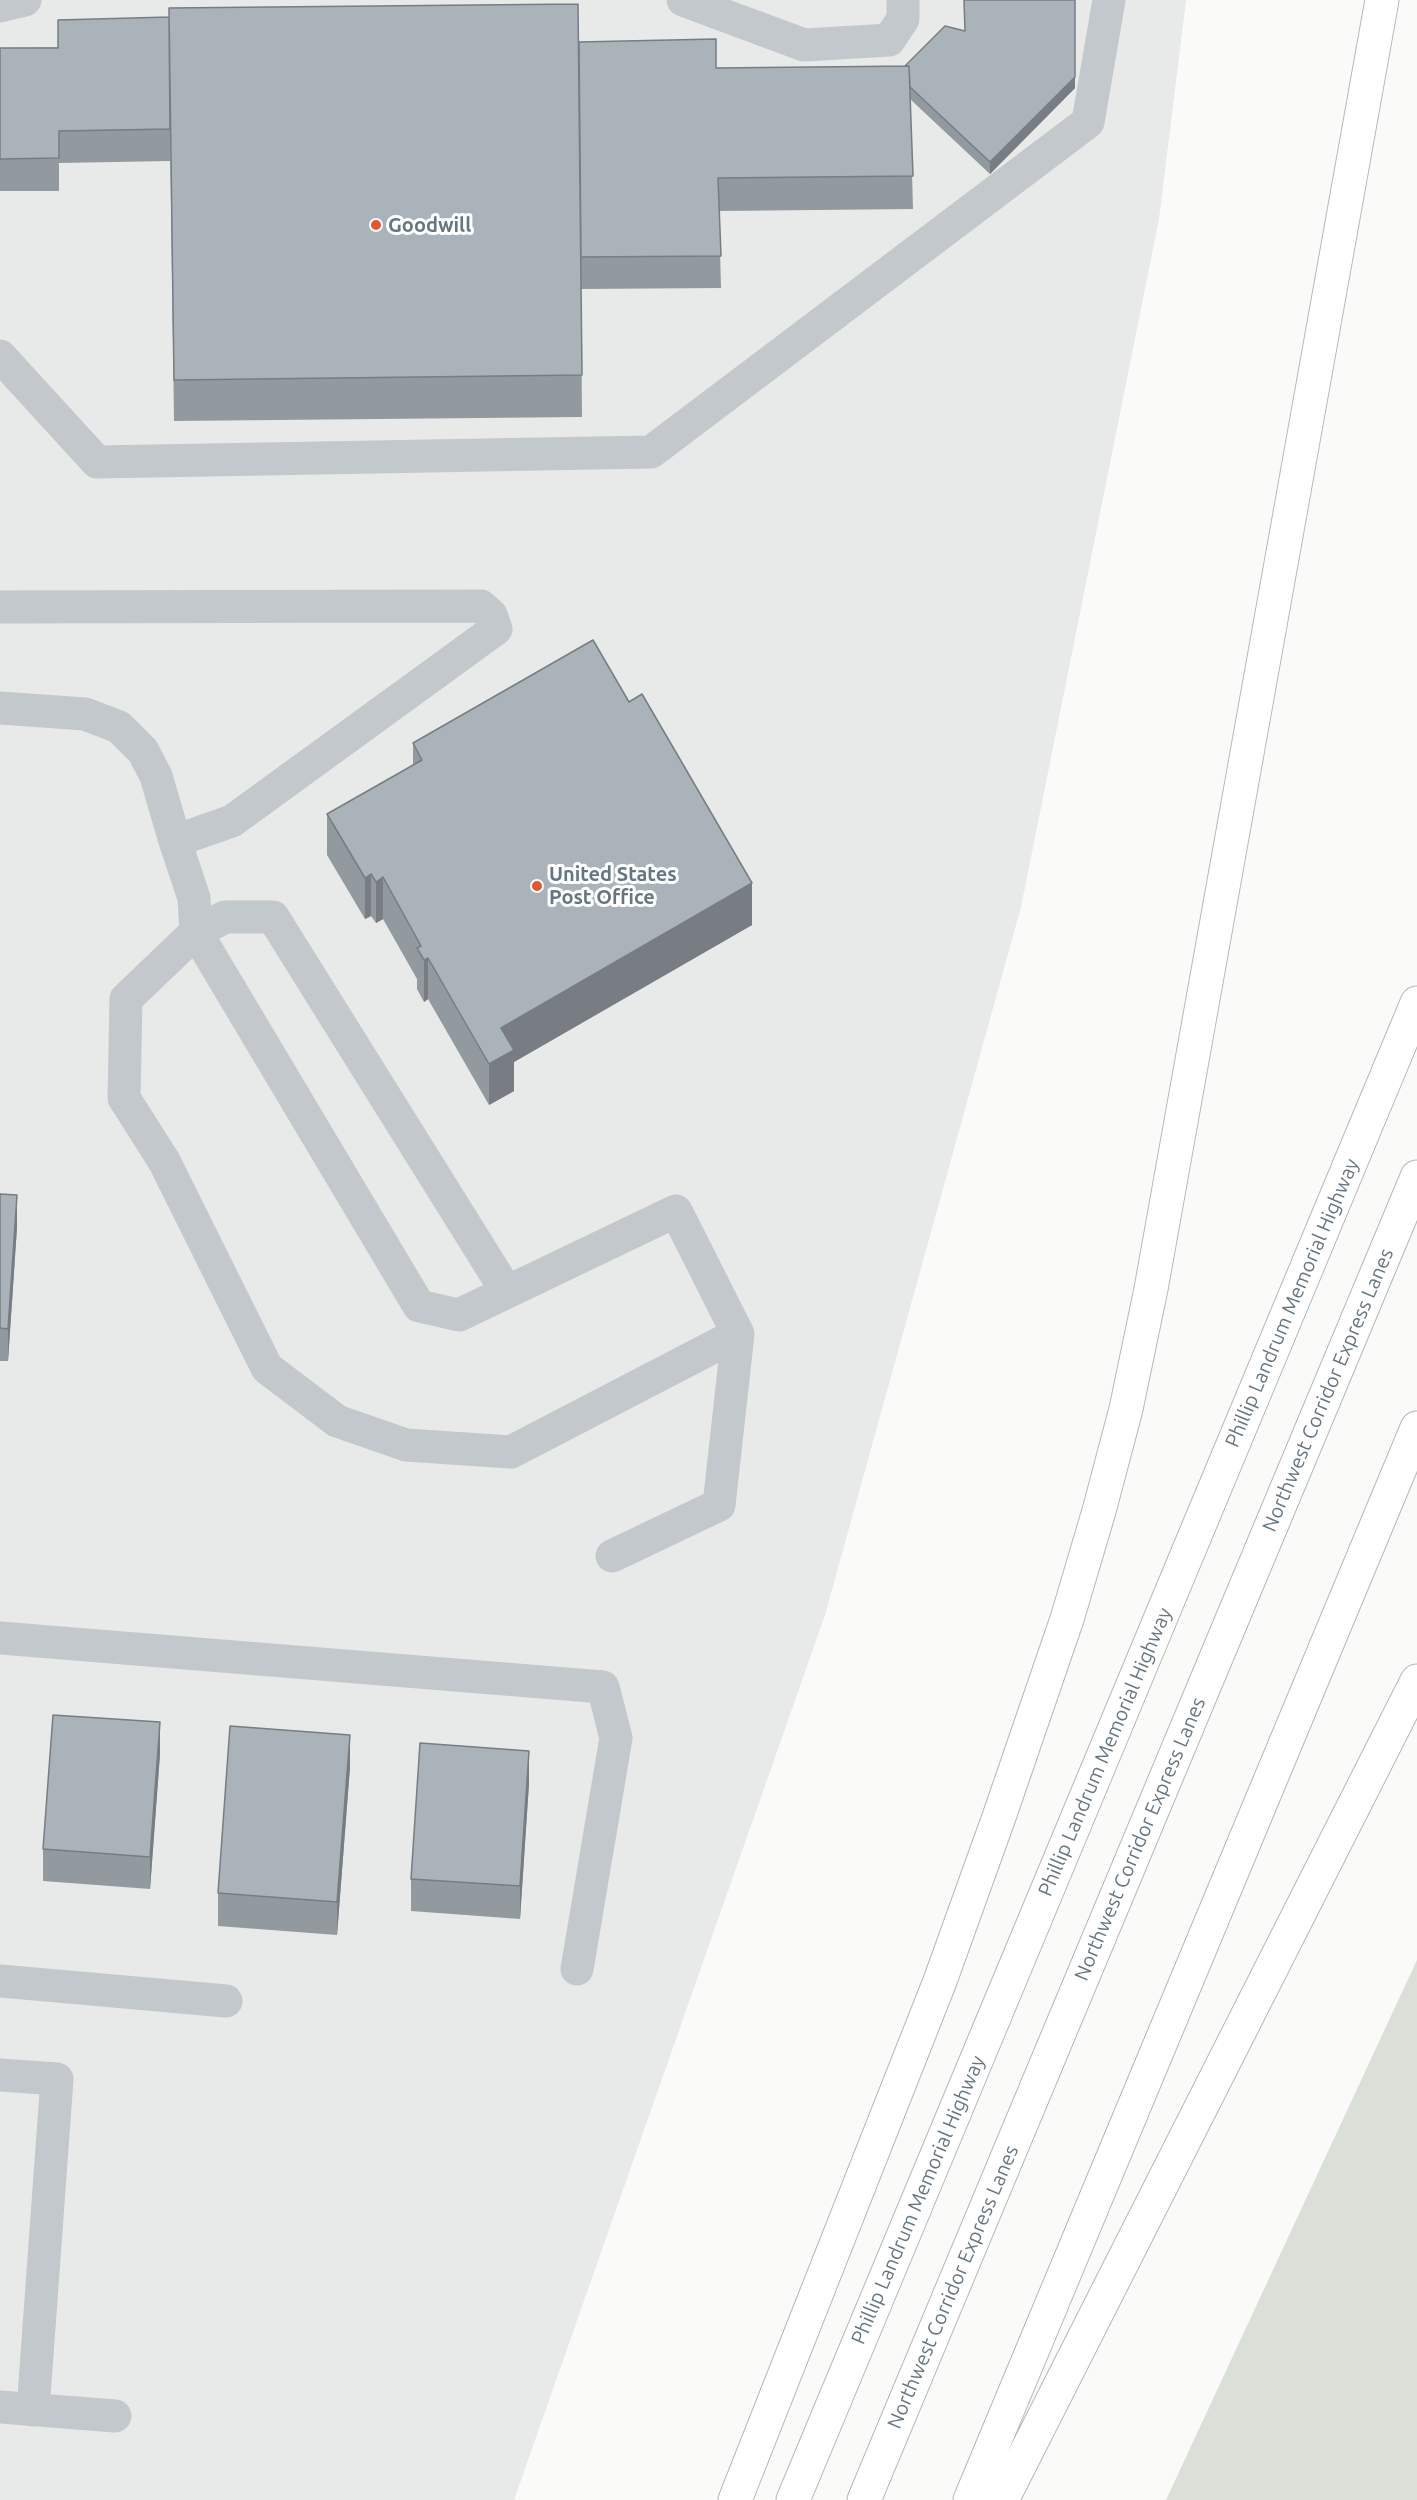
<!DOCTYPE html>
<html>
<head>
<meta charset="utf-8">
<style>
	body { margin:0 }
	canvas { display:block; background:#fafaf8 }
</style>
</head>
<body>
<canvas width="1417" height="2500"></canvas>
<script>
const context = document.querySelector('canvas').getContext('2d');
context.lineJoin = 'round';
function fillPath(path, color) {
  context.fillStyle = color;
  context.fill(path, 'evenodd');
}
function poly(rows) {
  const path = new Path2D();
  for (const r of rows) {
    path.moveTo(r[0], r[1]);
    for (let i = 2; i < r.length; i += 2) path.lineTo(r[i], r[i + 1]);
  }
  return path;
}
function strokePath(path, color, width, dash) {
  context.strokeStyle = color;
  context.lineWidth = width;
  context.lineCap = dash ? 'butt' : 'round';
  context.setLineDash(dash || []);
  context.stroke(path);
}
function label(font, color, halo, rows, align = 'center') {
  context.font = font + ' Ubuntu,sans-serif';
  context.lineWidth = 6;
  context.setLineDash([]);
  context.textBaseline = 'middle';
  context.strokeStyle = halo;
  context.fillStyle = color;
  for (const [text, x, y, turn = 0] of rows) {
    context.save();
    context.translate(x, y);
    context.rotate((+turn || 0) * Math.PI / 180);
    context.textAlign = isNaN(turn) ? turn : align;
    if (halo) context.strokeText(text, 0, 0);
    context.fillText(text, 0, 0);
    context.restore();
  }
}
fillPath(poly([
	[0,0,1186,0,1159,219,1021,907,825,1615,514,2500,0,2500]
]), '#e8e9e9');
fillPath(poly([
	[1417,1960,1417,2500,1166,2500]
]), '#dadfd7');
const highway = poly([
	[735,2500,940,1981,999,1817,1067,1619,1099,1511,1126,1409,1151,1289,1382,0],
	[793,2500,1417,1003],
	[864,2500,1417,1177],
	[970,2500,1417,1428],
	[1002,2500,1417,1681]
]);
strokePath(highway, '#b4b9bd', 35);
strokePath(poly([
	[683,0,804,45,889,40,903,19,903,0],
	[0,6,25,0],
	[0,356,97,462,651,452,1088,122,1109,0],
	[0,607,481,606,491,615,496,629,232,821,175,841,156,776,143,751,119,727,85,714,0,708],
	[175,841,194,898,196,932,419,1306,459,1315,507,1292,676,1211,738,1334,511,1452,406,1445,337,1421,267,1368,164,1161,124,1098,126,999,196,932,225,917,273,917,507,1292],
	[612,1556,719,1505,738,1334],
	[0,1638,603,1687,616,1738,577,1969],
	[0,1981,226,2001],
	[0,2075,57,2079,33,2410],
	[0,2407,115,2416]
]), '#c3c8cc', 33);
strokePath(highway, '#fff', 33);
fillPath(poly([
	[579,42,716,68,1075,88,990,174,910,99,913,209,719,211,721,288,581,289,582,417,174,421,170,135,170,161,59,163,59,191,0,191,0,48],
	[413,743,752,925,514,1062,514,1091,489,1105,428,999,424,1002,417,989,417,979,383,919,376,923,371,916,365,919,327,855,327,814,413,765],
	[0,1194,17,1227,8,1361,0,1361],
	[160,1754,150,1889,43,1881,43,1849],
	[350,1767,337,1935,218,1926,218,1893],
	[529,1783,520,1919,411,1911,411,1879]
]), '#929a9f');
fillPath(poly([
	[1075,77,1075,88,990,174,990,162],
	[371,874,371,916,365,919,365,878],
	[383,877,383,919,376,923,376,882],
	[752,883,752,925,514,1062,514,1091,489,1105,489,1064,501,1028],
	[428,958,428,999,424,1002,424,960],
	[17,1195,17,1227,8,1361,8,1329],
	[160,1722,160,1754,150,1889,150,1857],
	[350,1735,350,1767,337,1935,337,1902],
	[529,1751,529,1783,520,1919,520,1886]
]), '#777d82');
const building = poly([
	[964,0,1075,0,1075,77,990,162,910,87,909,66,905,66,945,26,965,31,964,0],
	[578,4,582,375,174,380,169,8,578,4],
	[169,17,170,129,59,131,59,158,0,159,0,48,58,48,58,20,169,17],
	[716,39,716,68,909,66,913,176,718,178,721,256,581,257,579,42,716,39],
	[593,640,629,702,642,694,752,883,501,1028,514,1050,489,1064,428,958,424,960,417,948,421,946,383,877,376,882,371,874,365,878,327,814,422,760,413,743,593,640],
	[0,1194,17,1195,8,1329,0,1328,0,1194],
	[53,1715,160,1722,150,1857,43,1849,53,1715],
	[230,1726,350,1735,337,1902,218,1893,230,1726],
	[420,1743,529,1751,520,1886,411,1879,420,1743]
]);
fillPath(building, '#aab3b9');
strokePath(building, '#777d82', 1.5);
for (const [x, y, r, color] of [
	[376,225,6,"#e4572e"],
	[537,886,6,"#e4572e"]
]) {
  const dot = new Path2D();
  dot.arc(x, y, r, 0, 2 * Math.PI);
  context.fillStyle = color;
  context.fill(dot);
  strokePath(dot, '#fff', 2);
}
label('bold 20px', '#657683', '#fff', [
	["Goodwill",388,225],
	["United States",549,874],
	["Post Office",549,897]
], 'left');
label('20px', '#657683', '#fff', [
	["Phillip Landrum Memorial Highway",1292,1303,-67],
	["Northwest Corridor Express Lanes",1328,1390,-67],
	["Phillip Landrum Memorial Highway",1105,1752,-67],
	["Northwest Corridor Express Lanes",1140,1839,-67],
	["Phillip Landrum Memorial Highway",918,2200,-67],
	["Northwest Corridor Express Lanes",953,2287,-67]
]);
</script>
</body>
</html>
